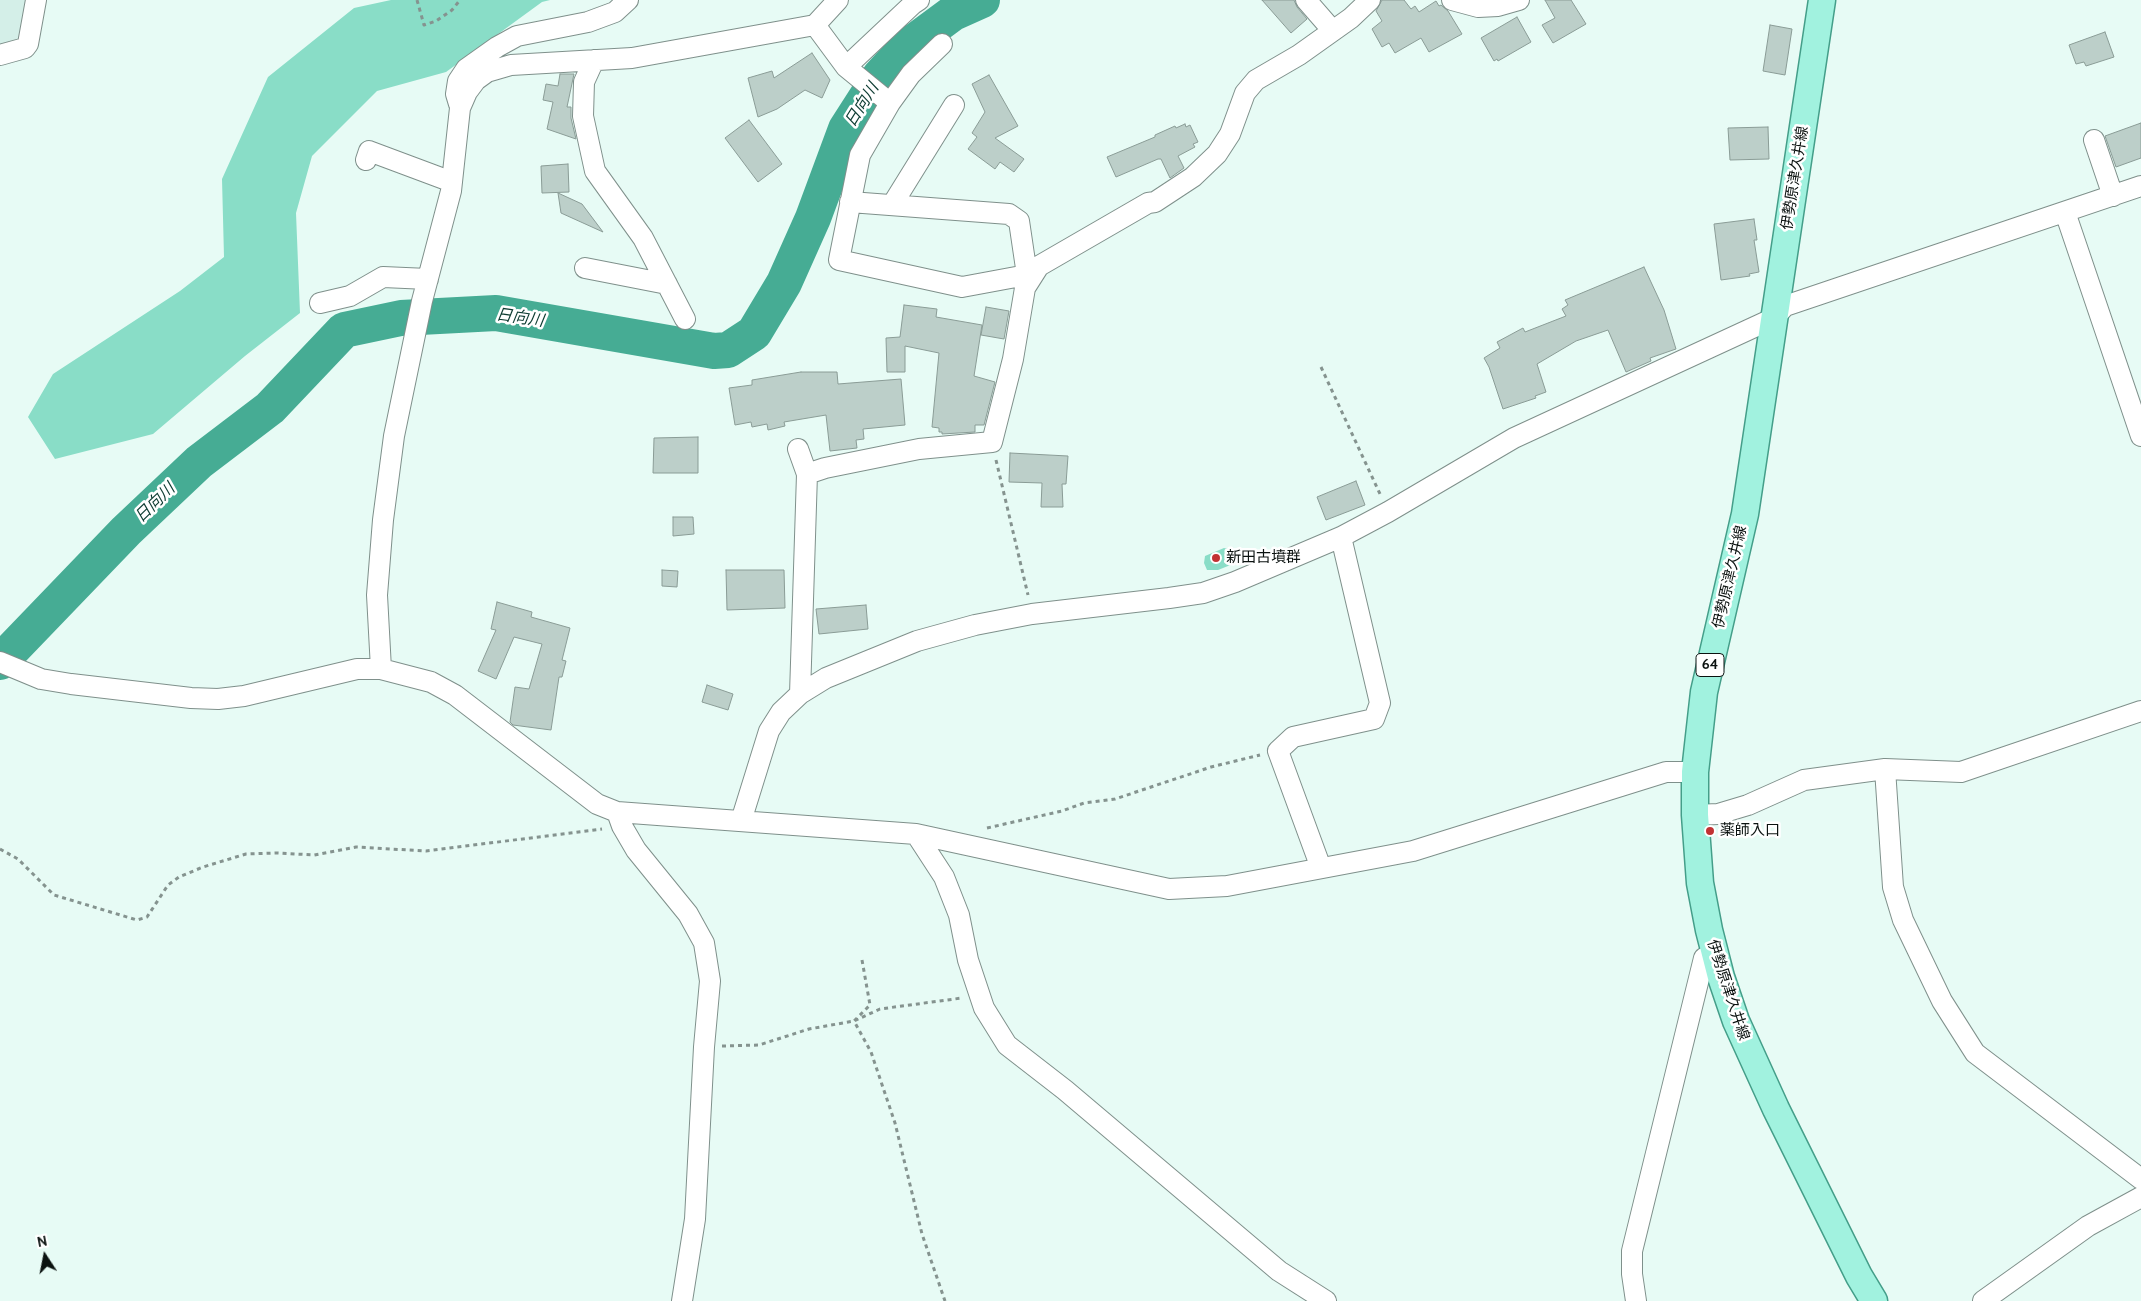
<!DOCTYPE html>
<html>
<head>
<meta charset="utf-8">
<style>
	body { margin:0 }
	#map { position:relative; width:2141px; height:1301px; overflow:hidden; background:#e7fbf5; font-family:Cabin,sans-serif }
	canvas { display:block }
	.north { position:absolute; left:20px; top:1231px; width:50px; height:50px; -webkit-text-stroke:4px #fff; paint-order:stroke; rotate:349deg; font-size:14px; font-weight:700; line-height:20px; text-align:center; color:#0b1210 }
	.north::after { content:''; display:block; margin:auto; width:18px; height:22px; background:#0b1210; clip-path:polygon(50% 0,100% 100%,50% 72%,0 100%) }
</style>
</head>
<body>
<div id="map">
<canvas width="2141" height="1301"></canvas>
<div class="north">N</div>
</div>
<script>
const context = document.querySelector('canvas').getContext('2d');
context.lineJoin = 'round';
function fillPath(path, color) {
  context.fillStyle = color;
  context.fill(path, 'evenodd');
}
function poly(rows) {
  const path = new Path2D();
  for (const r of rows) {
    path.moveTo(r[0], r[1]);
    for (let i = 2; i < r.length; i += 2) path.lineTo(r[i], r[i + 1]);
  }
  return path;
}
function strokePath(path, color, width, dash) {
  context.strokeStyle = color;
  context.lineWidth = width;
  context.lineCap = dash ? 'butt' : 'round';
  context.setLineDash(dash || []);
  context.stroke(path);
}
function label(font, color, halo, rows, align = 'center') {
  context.font = font + ' Cabin,"Noto Sans JP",sans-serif';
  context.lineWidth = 5;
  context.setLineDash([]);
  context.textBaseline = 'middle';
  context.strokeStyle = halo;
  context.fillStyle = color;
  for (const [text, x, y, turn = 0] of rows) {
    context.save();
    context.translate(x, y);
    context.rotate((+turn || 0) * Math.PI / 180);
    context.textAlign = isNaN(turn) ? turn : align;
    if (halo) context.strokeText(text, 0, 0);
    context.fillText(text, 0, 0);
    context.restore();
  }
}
fillPath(poly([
	[0,0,27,0,19,40,0,47]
]), '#d4efe8');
fillPath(poly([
	[391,0,550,0,542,2,446,72,377,91,312,156,296,213,300,313,245,356,153,434,55,459,28,417,53,374,180,291,224,257,222,179,268,77,354,8],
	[1224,548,1233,550,1238,559,1233,564,1218,570,1207,570,1204,563,1205,556]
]), '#89ddc7');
strokePath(poly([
	[0,662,126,531,199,462,270,408,344,330,401,318,496,313,714,351,728,350,754,333,784,283,813,218,846,129,880,76,907,47,953,13,982,0]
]), '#46ac94', 36);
const building = poly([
	[1262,0,1294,0,1297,7,1307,19,1291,33,1262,0],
	[1382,0,1404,0,1411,9,1415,6,1419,12,1436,1,1439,6,1441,5,1448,11,1462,34,1429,52,1421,38,1395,53,1389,43,1382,47,1372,29,1382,21,1376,11,1382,0],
	[1545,0,1571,0,1586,24,1553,43,1542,25,1555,18,1545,0],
	[1517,17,1531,42,1498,61,1497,59,1494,61,1481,38,1517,17],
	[1770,25,1792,29,1785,75,1763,71,1770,25],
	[2105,32,2114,57,2086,66,2084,62,2076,64,2069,45,2105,32],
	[812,53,830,80,822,98,805,90,777,109,758,117,748,78,772,71,774,78,812,53],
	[560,74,574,74,567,107,571,107,571,118,576,139,547,129,553,102,543,100,546,84,558,86,560,74],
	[989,75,1018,126,995,138,1024,159,1014,172,1000,162,995,169,968,149,977,137,972,133,985,112,972,84,989,75],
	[749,120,782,164,758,182,725,138,749,120],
	[2141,123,2141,158,2116,167,2105,136,2141,123],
	[1185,124,1186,127,1190,125,1198,142,1193,144,1195,147,1178,156,1184,168,1170,178,1161,159,1158,159,1116,177,1107,157,1155,137,1155,135,1175,126,1176,128,1185,124],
	[1768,127,1769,159,1730,160,1728,128,1768,127],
	[568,164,569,192,542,193,541,166,568,164],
	[558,193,582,204,603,232,561,213,558,193],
	[1754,219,1757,240,1754,240,1759,272,1749,274,1750,276,1721,280,1714,224,1754,219],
	[1644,267,1664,310,1676,349,1650,358,1651,361,1626,372,1608,330,1576,341,1537,364,1546,392,1535,396,1536,398,1503,409,1489,367,1484,358,1500,348,1497,342,1523,328,1525,332,1566,316,1562,309,1568,305,1565,300,1644,267],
	[904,305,937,309,936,317,982,325,974,376,995,382,984,425,975,425,975,432,942,434,942,432,939,432,939,428,932,427,939,353,905,346,905,372,887,372,886,338,900,337,904,305],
	[986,307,1009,311,1004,339,981,335,986,307],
	[801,372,837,372,838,384,901,379,905,425,863,429,864,439,856,440,857,448,830,451,826,415,784,422,785,426,768,430,767,424,752,427,751,422,735,425,729,388,752,385,752,380,801,372],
	[698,437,698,473,653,473,654,438,698,437],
	[1010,453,1068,456,1066,484,1062,484,1063,507,1041,507,1042,483,1009,482,1010,453],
	[1356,481,1365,505,1326,520,1317,497,1356,481],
	[673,517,693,517,694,534,673,536,673,517],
	[662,570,678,571,677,587,662,586,662,570],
	[726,570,784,570,785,608,727,610,726,570],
	[497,602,532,612,531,617,570,628,562,660,566,661,562,677,559,677,551,730,513,725,510,722,515,687,529,689,542,644,514,637,496,679,478,671,496,630,491,629,497,602],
	[866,605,868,629,819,634,816,609,866,605],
	[707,685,733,694,728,710,702,702,707,685]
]);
fillPath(building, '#bccfc9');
strokePath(building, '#8a9c96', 1);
const minor = poly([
	[1306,0,1333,31],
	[1452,0,1478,7,1498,6,1519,0],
	[815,25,846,67,890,103],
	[942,44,911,74,890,103,860,155,839,260,962,287,1032,274],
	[0,55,25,48,28,44,36,0],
	[594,60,584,82,583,116,595,171,643,238,685,319],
	[846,67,913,4,919,0],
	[459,104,456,94,458,81,466,69,497,47,517,36,588,22,615,12,628,0],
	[2094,140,2113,196],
	[366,160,369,151,452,182],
	[850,202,1009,214,1019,221,1027,275],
	[892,205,954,105],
	[2065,212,2141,436],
	[585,268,667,284],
	[320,303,350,296,383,277,428,279],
	[798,449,807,474],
	[0,662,41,679,71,684,191,698,218,699,244,696,357,669,381,669,431,682,455,695,597,804,617,812,916,834,1169,889,1227,886,1413,851,1666,772,1695,772],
	[381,669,377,595,383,520,394,436,422,301,451,191,460,108,467,92,476,80,487,72,511,65,632,58,815,25,838,0],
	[800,694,826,678,917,641,975,625,1032,614,1169,598,1203,593,1235,582,1341,537,1388,512,1514,438,1774,318,1785,306,2141,186],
	[1885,769,1893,887,1903,920,1942,1001,1975,1053,2141,1179],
	[617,812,622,826,636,850,688,914,704,943,710,981,704,1047,695,1219,682,1301],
	[1695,815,1718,814,1748,805,1804,780,1885,769,1961,772,2141,711],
	[741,821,769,731,781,712,800,694,807,474,825,468,919,449,992,442,1013,359,1025,288,1039,266,1148,203,1155,202,1193,177,1217,154,1230,134,1245,93,1256,80,1299,55,1351,18,1370,0],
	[916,834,944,877,959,915,968,960,984,1008,1007,1045,1065,1090,1279,1271,1326,1301],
	[1321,868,1278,751,1293,737,1374,719,1380,703,1341,537],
	[1636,1301,1632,1274,1632,1251,1704,958,1714,952],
	[1983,1301,2088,1226,2141,1197]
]);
const major = poly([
	[1822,0,1745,514,1704,692,1695,772,1695,815,1700,883,1709,930,1721,977,1736,1021,1776,1109,1859,1276,1874,1301]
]);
strokePath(minor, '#7f908b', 22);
strokePath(major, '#449e89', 29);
strokePath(poly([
	[417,0,424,25,436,21,452,10,460,0],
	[1321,367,1380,494],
	[996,460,1028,595],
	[987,828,1062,811,1084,803,1115,799,1211,767,1260,755],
	[0,849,18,859,54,895,137,920,147,917,168,885,179,877,203,867,246,854,278,853,314,855,356,847,426,851,602,829],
	[862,960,870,1005,854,1021,871,1052,895,1123,922,1234,945,1301],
	[722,1046,759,1045,809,1029,854,1021,880,1009,962,998]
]), '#85938f', 3, [4, 4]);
strokePath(minor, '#fff', 20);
strokePath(major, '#a1f2df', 26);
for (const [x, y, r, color] of [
	[1216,558,5,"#c13233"],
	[1710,831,5,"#c13233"]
]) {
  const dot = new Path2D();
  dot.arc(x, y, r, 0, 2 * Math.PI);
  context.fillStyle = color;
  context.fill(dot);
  strokePath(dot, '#fff', 2);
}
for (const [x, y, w] of [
	[1710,665,28]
]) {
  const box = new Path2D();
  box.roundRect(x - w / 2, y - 11.5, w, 23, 4);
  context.fillStyle = '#fff';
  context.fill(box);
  strokePath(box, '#0b1210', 1);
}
label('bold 14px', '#0b1210', null, [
	["64",1710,665]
]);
label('15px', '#0b1210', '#fff', [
	["伊勢原津久井線",1795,178,-81],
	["伊勢原津久井線",1730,577,-77],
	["伊勢原津久井線",1728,990,72]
]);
label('15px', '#0b1210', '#fff', [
	["新田古墳群",1226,558],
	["薬師入口",1720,831]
], 'left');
label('italic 16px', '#0b3a30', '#fff', [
	["日向川",862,105,-58],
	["日向川",520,318,8],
	["日向川",155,503,-44]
]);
</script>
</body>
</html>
